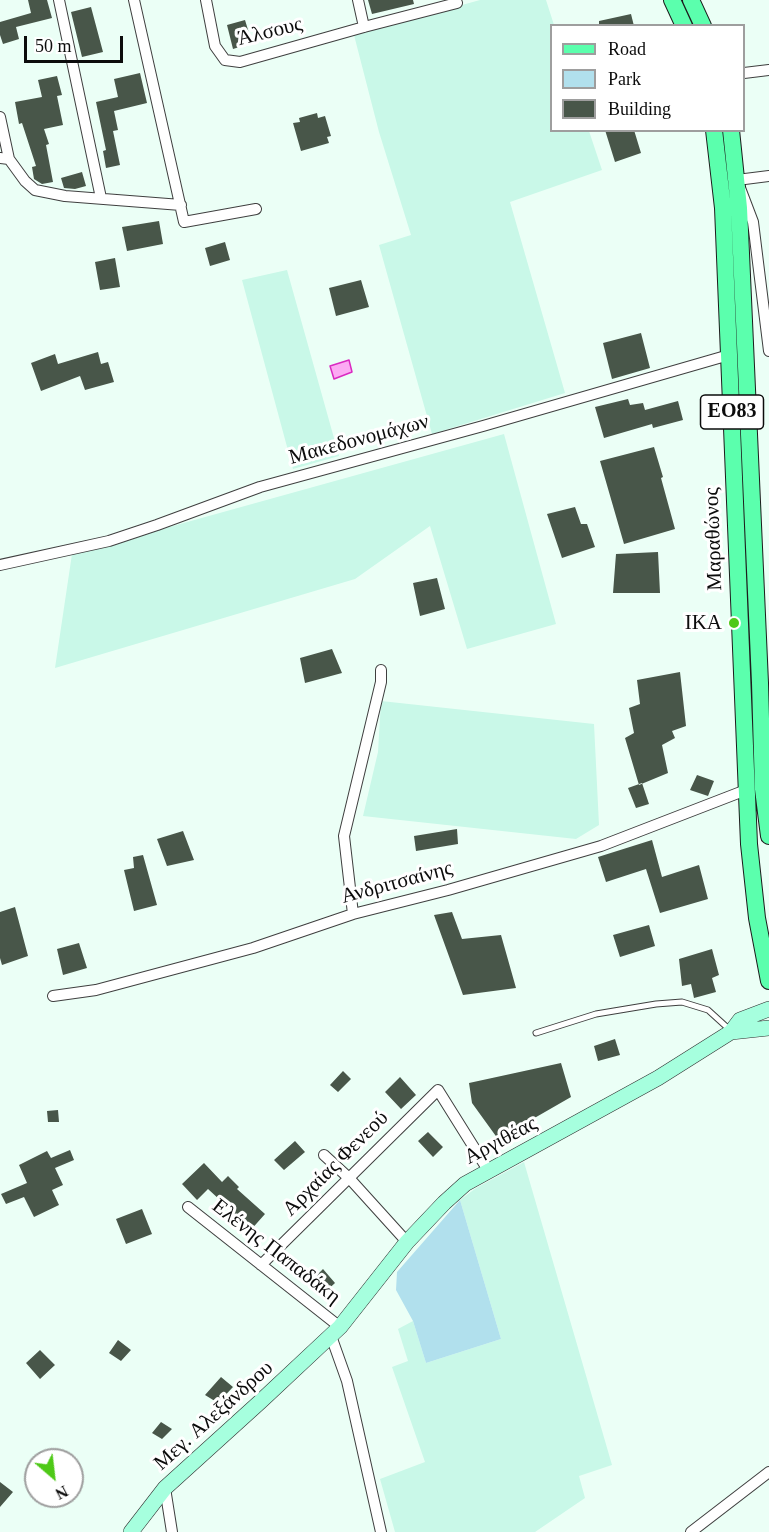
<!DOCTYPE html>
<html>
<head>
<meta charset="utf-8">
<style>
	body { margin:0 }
	#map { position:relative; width:769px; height:1532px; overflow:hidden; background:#ebfff6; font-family:Georgia,serif }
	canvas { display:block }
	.legend { position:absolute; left:550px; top:24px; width:195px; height:108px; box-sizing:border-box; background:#fff; border:2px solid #9e9e9e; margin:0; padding:8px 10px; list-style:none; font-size:18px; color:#0c0c0c }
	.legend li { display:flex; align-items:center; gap:12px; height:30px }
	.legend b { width:30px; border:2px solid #9e9e9e }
	.north { position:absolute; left:24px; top:1448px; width:60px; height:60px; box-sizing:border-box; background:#fff; border:2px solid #9e9e9e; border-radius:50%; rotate:152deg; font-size:16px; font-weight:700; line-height:24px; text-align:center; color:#0c0c0c }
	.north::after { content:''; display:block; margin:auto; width:21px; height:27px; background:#4ec917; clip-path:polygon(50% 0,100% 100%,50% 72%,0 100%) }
	.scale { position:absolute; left:24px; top:36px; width:99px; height:27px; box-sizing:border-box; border:3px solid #0c0c0c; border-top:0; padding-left:8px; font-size:18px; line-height:21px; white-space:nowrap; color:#0c0c0c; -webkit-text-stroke:4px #fff; paint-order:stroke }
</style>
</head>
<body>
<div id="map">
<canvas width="769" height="1532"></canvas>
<ul class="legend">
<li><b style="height:8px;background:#5bffad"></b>Road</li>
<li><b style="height:16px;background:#b1e0ed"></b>Park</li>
<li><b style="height:16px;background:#485649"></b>Building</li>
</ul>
<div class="north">N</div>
<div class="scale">50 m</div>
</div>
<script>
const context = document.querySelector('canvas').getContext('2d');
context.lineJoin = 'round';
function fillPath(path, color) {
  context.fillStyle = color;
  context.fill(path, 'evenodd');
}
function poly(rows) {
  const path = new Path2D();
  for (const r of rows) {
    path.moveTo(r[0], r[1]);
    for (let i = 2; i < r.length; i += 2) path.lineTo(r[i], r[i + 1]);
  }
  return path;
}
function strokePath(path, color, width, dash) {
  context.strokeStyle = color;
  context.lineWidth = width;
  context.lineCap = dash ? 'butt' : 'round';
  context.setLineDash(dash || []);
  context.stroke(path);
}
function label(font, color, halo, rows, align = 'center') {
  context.font = font + ' Georgia,serif';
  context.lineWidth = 6;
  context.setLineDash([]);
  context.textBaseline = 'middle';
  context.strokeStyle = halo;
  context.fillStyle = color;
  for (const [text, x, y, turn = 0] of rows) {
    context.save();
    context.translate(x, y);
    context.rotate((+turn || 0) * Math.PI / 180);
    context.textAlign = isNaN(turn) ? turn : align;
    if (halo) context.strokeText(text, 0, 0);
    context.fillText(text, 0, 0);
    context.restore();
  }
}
fillPath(poly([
	[480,0,546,0,554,25,552,26,552,130,589,131,602,170,510,202,565,393,432,434,379,245,411,235,379,132,354,35],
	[287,270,339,456,293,469,242,280],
	[504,434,556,624,467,649,430,526,355,579,55,668,72,554],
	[381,701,594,724,599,825,576,839,363,816,378,752],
	[524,1162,612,1465,579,1476,585,1498,535,1532,395,1532,380,1479,425,1462,392,1367,408,1361,398,1329,413,1321,426,1363,501,1339,460,1200,476,1188]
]), '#c9f8e8');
fillPath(poly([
	[460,1200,501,1339,426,1363,413,1321,396,1290,397,1272]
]), '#b1e0ed');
const water = poly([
	[349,360,352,372,334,379,330,366,349,360]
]);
fillPath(water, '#fcaaf3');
strokePath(water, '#da2ac1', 1.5);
fillPath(poly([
	[28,0,47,0,52,18,16,27,19,39,3,44,0,35,0,22,31,13],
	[368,0,413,0,414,4,372,14],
	[91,7,103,52,82,57,71,12],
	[631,14,634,26,599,26,599,21],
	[245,20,252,43,233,49,227,25],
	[140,73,147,103,114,111,118,130,113,131,120,165,106,168,103,151,106,150,96,102,118,97,114,79],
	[57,76,62,95,57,96,63,125,44,129,49,144,46,145,53,182,42,184,34,179,32,167,36,166,22,123,19,124,15,102,42,97,38,80],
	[317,113,318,118,325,116,331,136,327,137,329,143,301,151,293,123,300,122,299,118],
	[605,130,634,130,641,153,615,162],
	[82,172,86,186,75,189,64,188,61,178],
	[159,221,163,244,127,251,122,227],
	[225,242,230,260,210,266,205,248],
	[115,258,120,287,100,290,95,262],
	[361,280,369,307,336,316,329,288],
	[641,333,650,368,612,379,603,343],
	[98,352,101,364,108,362,114,382,85,390,80,376,41,391,31,363,55,354,58,364],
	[628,399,630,405,643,403,645,410,678,401,683,420,653,428,652,424,604,438,595,407],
	[654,447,663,477,661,478,675,529,624,544,600,461],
	[575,507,581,524,587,524,595,547,562,558,547,514],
	[658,552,660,593,613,593,616,554],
	[437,578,445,609,420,616,413,583],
	[332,649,342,673,305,683,300,658],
	[680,672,686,726,672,731,675,738,662,745,668,773,639,785,625,738,634,733,629,708,640,704,637,680],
	[697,775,714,781,708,796,690,790],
	[642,783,649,804,636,808,628,788],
	[457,829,458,844,416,851,414,836],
	[183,831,194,860,167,866,157,839],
	[652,840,662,877,699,865,708,899,660,913,646,869,606,882,598,857],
	[143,855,157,905,134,911,124,870,134,868,133,857],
	[15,907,28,956,2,965,0,958,0,912],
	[452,912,462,939,501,935,516,988,463,995,434,915],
	[649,925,655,946,620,957,613,935],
	[79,943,87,968,63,975,57,949],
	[712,949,719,975,712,978,716,992,694,998,691,984,682,986,679,959],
	[615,1039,620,1055,598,1061,594,1046],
	[561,1063,571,1097,498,1139,472,1103,469,1083],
	[343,1071,351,1079,338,1092,330,1085],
	[400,1077,416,1095,401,1109,385,1092],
	[58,1110,59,1122,48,1122,47,1111],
	[428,1132,443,1147,433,1157,418,1141],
	[295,1141,305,1152,284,1170,274,1160],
	[70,1150,74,1160,55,1168,63,1185,52,1190,59,1205,34,1217,24,1197,6,1204,1,1194,27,1183,19,1165,47,1151,51,1158],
	[204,1163,222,1182,228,1176,239,1187,237,1189,265,1214,249,1232,230,1215,233,1212,208,1189,197,1200,182,1184],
	[142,1209,152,1234,126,1244,116,1219],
	[323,1269,335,1283,322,1295,310,1282],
	[118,1340,131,1350,121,1361,109,1353],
	[40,1350,55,1365,40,1379,26,1363],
	[221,1377,233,1387,218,1403,205,1395],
	[161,1422,172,1429,162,1439,152,1433],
	[0,1482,13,1492,0,1507]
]), '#485649');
const lane = poly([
	[536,1033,596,1014,656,1004,682,1002,708,1010,730,1030]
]);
const street = poly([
	[59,0,101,198],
	[134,0,184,222,256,209],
	[206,0,215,46,225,60,240,62,364,27,457,3],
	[358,0,364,27],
	[744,73,769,70],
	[0,117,9,159],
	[0,158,9,159,25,181,35,190,65,196,181,205],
	[769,176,737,180,753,222,769,351],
	[0,565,109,541,157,525,260,487,483,426,729,355],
	[353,914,344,836,381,682,381,670],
	[53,996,96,990,253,948,353,914,448,890,601,846,746,790],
	[324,1155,350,1179,407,1242],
	[188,1207,340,1327],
	[261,1265,438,1090,488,1170],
	[331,1336,347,1381,381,1532],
	[165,1488,172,1532],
	[691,1532,769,1472]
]);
const secondary = poly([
	[731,1032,769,1028],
	[131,1532,165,1488,261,1401,340,1327,407,1242,444,1203,465,1184,658,1078,731,1032,740,1020,769,1009]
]);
const primary = poly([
	[672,0,684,26],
	[691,0,703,26],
	[714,130,723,208,749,844,757,918,769,981],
	[731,130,739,208,760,683,763,789,769,836]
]);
strokePath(lane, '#3f3f3f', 7);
strokePath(street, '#3f3f3f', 12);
strokePath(secondary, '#2e2e2e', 16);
strokePath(primary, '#1d1d1d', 18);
strokePath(lane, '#fff', 5);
strokePath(street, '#fff', 10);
strokePath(secondary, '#a6ffde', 15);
strokePath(primary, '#5bffad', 16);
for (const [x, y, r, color] of [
	[734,623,6,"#4ec917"]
]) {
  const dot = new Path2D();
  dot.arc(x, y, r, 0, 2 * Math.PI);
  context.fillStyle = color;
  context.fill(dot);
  strokePath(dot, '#fff', 2);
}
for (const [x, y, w] of [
	[732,412,63]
]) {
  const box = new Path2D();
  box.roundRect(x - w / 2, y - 17, w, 34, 4.5);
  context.fillStyle = '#fff';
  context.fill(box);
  strokePath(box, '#0c0c0c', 1.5);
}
label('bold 20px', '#0c0c0c', null, [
	["ΕΟ83",732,412]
]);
label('21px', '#0c0c0c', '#fff', [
	["Άλσους",270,32,-14],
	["Μακεδονομάχων",359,440,-15],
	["Μαραθώνος",714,539,-92],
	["Ανδριτσαίνης",397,883,-15],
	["Αργιθέας",501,1141,-28],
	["Αρχαίας Φενεού",336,1164,-45],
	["Ελένης Παπαδάκη",276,1252,38],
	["Μεγ. Αλεξάνδρου",214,1416,-42]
]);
label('21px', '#0c0c0c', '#fff', [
	["ΙΚΑ",722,623]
], 'right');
</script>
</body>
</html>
